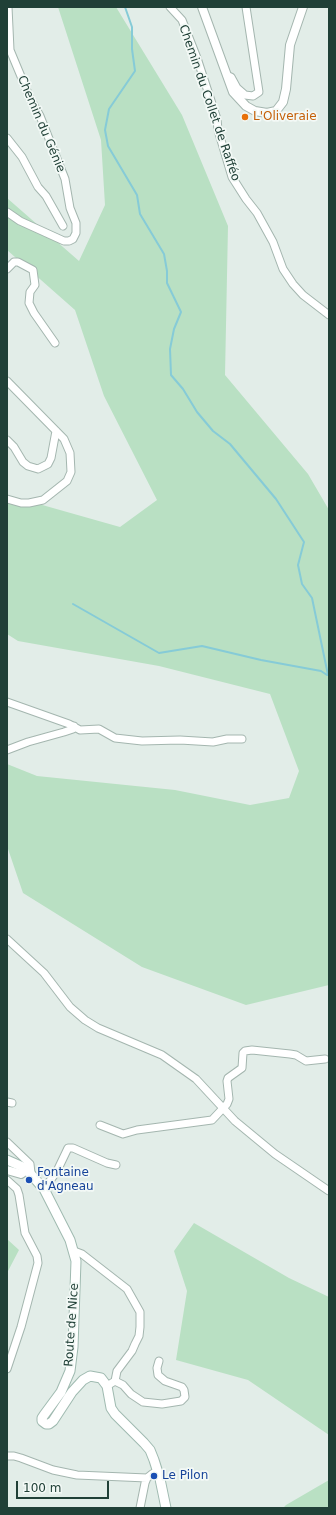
<!DOCTYPE html>
<html>
<head>
<meta charset="utf-8">
<style>
	body { margin:0 }
	#map { position:relative; width:336px; height:1515px; overflow:hidden; background:#e2ede8; font-family:"DejaVu Sans",sans-serif }
	canvas { display:block }
	.frame { position:absolute; inset:0; border:8px solid #204037; pointer-events:none }
	.scale { position:absolute; left:16px; top:1481px; width:93px; height:18px; box-sizing:border-box; border:2px solid #204037; border-top:0; padding-left:5px; font-size:12px; line-height:14px; white-space:nowrap; color:#204037; -webkit-text-stroke:3px #f3f9f6; paint-order:stroke }
</style>
</head>
<body>
<div id="map">
<canvas width="336" height="1515"></canvas>
<div class="frame"></div>
<div class="scale">100 m</div>
</div>
<script>
const context = document.querySelector('canvas').getContext('2d');
context.lineJoin = 'round';
function fillPath(path, color) {
  context.fillStyle = color;
  context.fill(path, 'evenodd');
}
function poly(rows) {
  const path = new Path2D();
  for (const r of rows) {
    path.moveTo(r[0], r[1]);
    for (let i = 2; i < r.length; i += 2) path.lineTo(r[i], r[i + 1]);
  }
  return path;
}
function strokePath(path, color, width, dash) {
  context.strokeStyle = color;
  context.lineWidth = width;
  context.lineCap = dash ? 'butt' : 'round';
  context.setLineDash(dash || []);
  context.stroke(path);
}
function label(font, color, halo, rows, align = 'center') {
  context.font = font + ' "DejaVu Sans",sans-serif';
  context.lineWidth = 3.5;
  context.setLineDash([]);
  context.textBaseline = 'middle';
  context.strokeStyle = halo;
  context.fillStyle = color;
  for (const [text, x, y, turn = 0] of rows) {
    context.save();
    context.translate(x, y);
    context.rotate((+turn || 0) * Math.PI / 180);
    context.textAlign = isNaN(turn) ? turn : align;
    if (halo) context.strokeText(text, 0, 0);
    context.fillText(text, 0, 0);
    context.restore();
  }
}
fillPath(poly([
	[58,7,116,7,182,115,228,226,225,375,308,474,329,510,329,985,246,1005,142,967,23,893,7,846,7,764,37,776,175,790,250,805,289,798,299,771,270,694,159,666,18,641,7,634,7,495,120,527,157,500,104,396,75,310,7,250,7,198,79,261,105,205,101,140],
	[194,1223,289,1278,329,1297,329,1435,248,1380,176,1360,187,1291,174,1251],
	[7,1239,19,1250,7,1273],
	[329,1480,329,1508,283,1508,286,1505]
]), '#b9e0c3');
strokePath(poly([
	[125,7,132,27,132,49,135,71,109,109,105,130,108,146,137,195,140,214,164,254,167,271,167,283,181,312,174,329,170,349,171,375,183,389,197,412,213,431,230,444,276,499,304,542,298,565,302,584,312,598,328,675],
	[73,604,159,653,202,646,261,660,321,671,327,675]
]), '#86cbd7', 2);
const minor = poly([
	[170,7,182,20,197,58,217,119,218,130,232,177,246,199,257,213,273,242,283,269,293,284,303,295,329,315],
	[228,76,231,77,237,88,245,95,253,96,259,92,246,7],
	[7,138,22,157,38,187,46,196,63,226],
	[7,212,20,221,64,241,69,241,73,239,76,233,76,223,70,208,65,179,40,116,30,98,10,50,8,7],
	[7,269,14,262,18,262,33,270,35,285,30,292,29,303,34,313,55,343],
	[7,381,64,439,70,453,71,472,67,481,43,500,29,503,21,503,7,499],
	[7,440,14,447,23,462,28,466,38,469,48,464,51,458,56,431],
	[7,702,69,724,80,730,99,729,115,738,142,741,180,740,213,742,227,739,242,739],
	[7,750,28,742,64,732,73,729,74,726],
	[7,939,44,973,70,1007,85,1020,98,1028,162,1055,196,1079,235,1121,275,1154,329,1191],
	[7,1102,12,1103],
	[100,1125,123,1134,137,1130,212,1120,227,1104,229,1099,227,1081,228,1078,242,1068,243,1053,245,1051,252,1050,290,1054,296,1055,306,1061,325,1059],
	[7,1142,30,1164,31,1173],
	[7,1180,17,1189,19,1195,25,1233,37,1256,38,1263,21,1327,7,1369],
	[44,1189,57,1171,68,1148,73,1148,107,1163,116,1165],
	[74,1251,82,1254,127,1289,140,1312,140,1327,139,1336,135,1344,132,1351,117,1371,115,1381,107,1386],
	[115,1381,123,1385,131,1394,143,1402,162,1404,181,1401,185,1397,184,1390,182,1387,165,1381,158,1375,157,1368,159,1361],
	[7,1456,14,1456,21,1458,53,1470,77,1475,147,1478],
	[140,1508,145,1483,147,1478,152,1474,158,1471]
]);
const tertiary = poly([
	[202,7,233,92,246,106,255,111,267,113,276,111,283,102,286,89,290,45,303,7],
	[7,1170,21,1174,27,1170]
]);
const secondary = poly([
	[7,1160,23,1167,27,1170,44,1189,70,1240,76,1261,73,1347,70,1371,61,1392,44,1415,42,1418,42,1421,46,1424,49,1424,53,1421,72,1392,83,1380,90,1376,101,1378,107,1386,111,1408,115,1414,144,1443,150,1450,154,1460,160,1479,166,1508]
]);
strokePath(minor, '#a4b6af', 9);
strokePath(tertiary, '#a4b6af', 10);
strokePath(secondary, '#9fbab0', 11);
strokePath(minor, '#fff', 7);
strokePath(tertiary, '#fff', 8);
strokePath(secondary, '#fff', 9);
for (const [x, y, r, color] of [
	[245,117,4,"#e8710a"],
	[29,1180,4,"#1a4fb4"],
	[154,1476,4,"#1a4fb4"]
]) {
  const dot = new Path2D();
  dot.arc(x, y, r, 0, 2 * Math.PI);
  context.fillStyle = color;
  context.fill(dot);
  strokePath(dot, '#f3f9f6', 1.5);
}
label('12px', '#204037', '#f3f9f6', [
	["Chemin du Collet de Rafféo",209,103,71],
	["Chemin du Génie",41,124,67],
	["Route de Nice",72,1325,-86]
]);
label('12px', '#c56008', '#f3f9f6', [
	["L'Oliveraie",253,117]
], 'left');
label('12px', '#164399', '#f3f9f6', [
	["Fontaine",37,1173],
	["d'Agneau",37,1187],
	["Le Pilon",162,1476]
], 'left');
</script>
</body>
</html>
